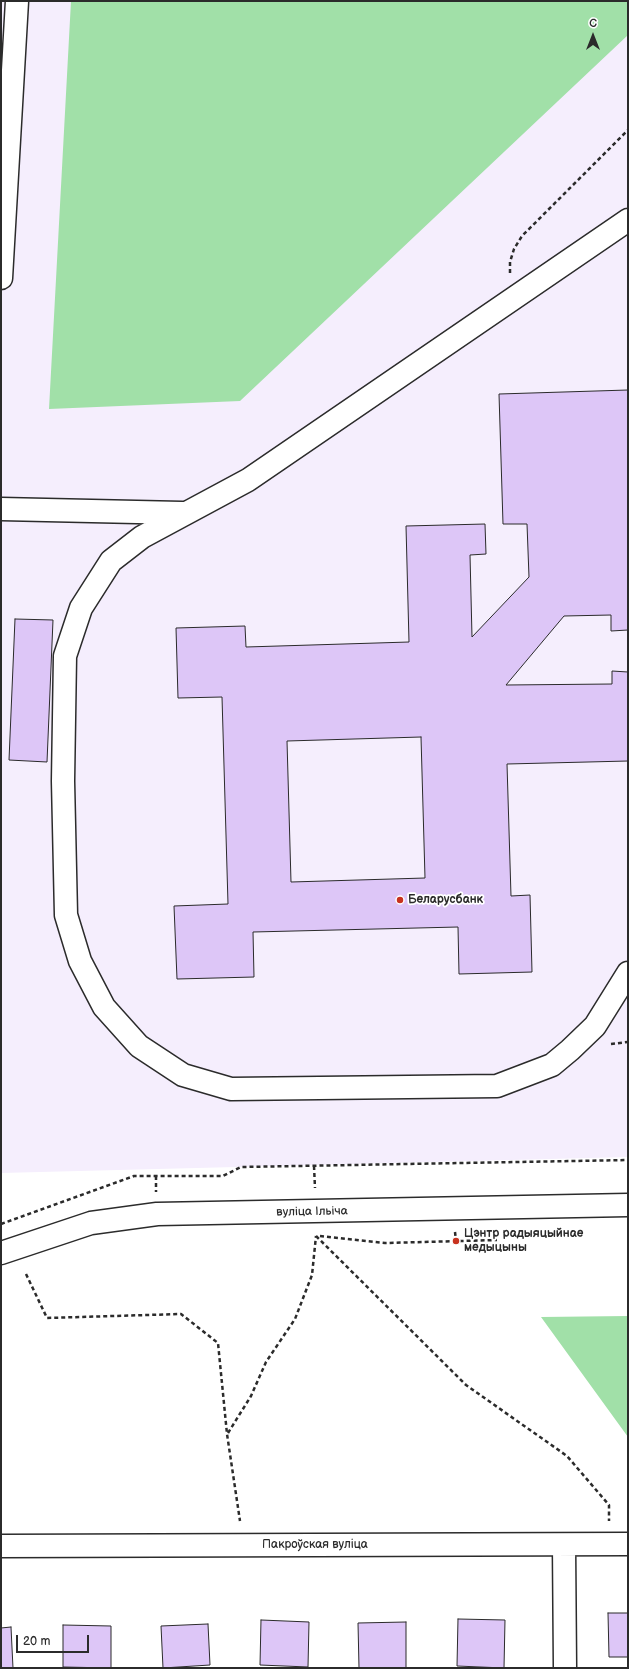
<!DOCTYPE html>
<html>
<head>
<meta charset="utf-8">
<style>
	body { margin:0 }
	#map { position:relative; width:629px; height:1669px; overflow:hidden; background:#fff; font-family:"Balsamiq Sans",sans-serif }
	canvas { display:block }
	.frame { position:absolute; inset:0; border:2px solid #2b2b2b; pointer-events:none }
	.north { position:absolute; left:573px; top:16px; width:40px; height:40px; -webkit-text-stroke:3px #fff; paint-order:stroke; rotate:0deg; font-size:11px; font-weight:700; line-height:16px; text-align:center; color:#2b2b2b }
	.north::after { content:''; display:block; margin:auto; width:14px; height:18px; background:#2b2b2b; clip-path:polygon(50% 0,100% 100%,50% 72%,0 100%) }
	.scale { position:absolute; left:16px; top:1635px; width:73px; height:18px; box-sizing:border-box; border:2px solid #2b2b2b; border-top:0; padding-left:5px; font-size:12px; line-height:14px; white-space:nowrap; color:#2b2b2b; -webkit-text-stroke:3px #fff; paint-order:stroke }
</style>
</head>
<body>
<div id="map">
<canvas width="629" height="1669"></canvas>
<div class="frame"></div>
<div class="north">С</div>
<div class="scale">20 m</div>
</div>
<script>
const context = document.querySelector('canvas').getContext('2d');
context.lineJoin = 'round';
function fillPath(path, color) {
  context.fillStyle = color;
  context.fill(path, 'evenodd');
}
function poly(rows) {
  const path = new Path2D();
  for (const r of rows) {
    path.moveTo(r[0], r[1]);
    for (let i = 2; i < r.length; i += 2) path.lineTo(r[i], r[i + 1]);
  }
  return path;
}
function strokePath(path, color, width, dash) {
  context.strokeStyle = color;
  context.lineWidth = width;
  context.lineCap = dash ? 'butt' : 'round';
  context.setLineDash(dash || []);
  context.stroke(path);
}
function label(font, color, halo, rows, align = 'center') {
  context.font = font + ' "Balsamiq Sans",sans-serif';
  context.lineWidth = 3.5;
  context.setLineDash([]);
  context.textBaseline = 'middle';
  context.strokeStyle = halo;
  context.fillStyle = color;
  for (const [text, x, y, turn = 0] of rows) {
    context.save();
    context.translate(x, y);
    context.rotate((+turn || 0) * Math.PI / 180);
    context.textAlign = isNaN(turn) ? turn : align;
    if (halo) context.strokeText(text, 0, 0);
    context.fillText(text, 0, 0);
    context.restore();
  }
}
fillPath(poly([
	[1,1,628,1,628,1157,1,1173]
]), '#f5eefd');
fillPath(poly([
	[71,1,628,1,628,35,240,401,49,409],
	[628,1316,628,1437,541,1317]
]), '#a1e0a8');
const building = poly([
	[628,390,628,630,611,631,611,615,564,616,506,685,612,684,612,671,628,672,628,761,507,764,511,896,530,895,532,972,459,974,458,927,253,932,254,977,177,979,174,906,228,904,222,697,178,698,176,628,245,626,246,647,409,642,406,526,485,524,486,554,470,555,472,637,529,577,527,524,503,524,499,394,628,390],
	[421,737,425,878,291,882,287,741,421,737],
	[15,619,53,620,47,762,9,760,15,619],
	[608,1613,628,1613,628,1657,609,1657,608,1613],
	[458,1619,505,1620,504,1668,457,1666,458,1619],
	[261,1620,309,1622,308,1667,260,1665,261,1620],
	[406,1622,406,1668,359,1668,358,1623,406,1622],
	[208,1624,210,1665,163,1668,161,1626,208,1624],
	[63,1625,111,1626,111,1668,63,1667,63,1625],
	[11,1627,13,1668,1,1668,1,1628,11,1627]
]);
fillPath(building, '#ddc6f7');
strokePath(building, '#2b2b2b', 1);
const minor = poly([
	[628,220,248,480,142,537,111,561,81,608,65,656,63,781,66,915,80,961,104,1007,139,1046,183,1075,231,1089,497,1086,552,1065,570,1050,595,1026,628,973],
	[1,278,17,1],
	[1,509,182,513],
	[1,1253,91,1223,157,1214,628,1205],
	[564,1545,565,1668],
	[1,1546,628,1544]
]);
strokePath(minor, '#2b2b2b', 25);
strokePath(poly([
	[510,273,510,262,514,249,522,236,628,130],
	[611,1044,628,1042],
	[314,1166,315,1188],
	[156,1176,156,1192],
	[1,1224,134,1176,223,1176,241,1167,628,1160],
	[455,1232,456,1241],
	[316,1236,466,1385,567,1456,609,1505,609,1521],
	[320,1236,385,1243,497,1240],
	[26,1274,47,1318,181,1314,218,1343,227,1434,240,1521],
	[228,1433,251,1396,266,1362,295,1319,312,1275,316,1236]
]), '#2b2b2b', 2.5, [4, 3]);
strokePath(minor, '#fff', 22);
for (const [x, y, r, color] of [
	[400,900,4,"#c8321e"],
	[456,1241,4,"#c8321e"]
]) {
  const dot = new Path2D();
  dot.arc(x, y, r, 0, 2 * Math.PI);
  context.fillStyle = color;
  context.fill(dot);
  strokePath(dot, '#fff', 1.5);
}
label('bold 12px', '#2b2b2b', '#fff', [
	["Беларусбанк",408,900],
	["Цэнтр радыяцыйнае",464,1234],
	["медыцыны",464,1248]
], 'left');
label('12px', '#2b2b2b', '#fff', [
	["вуліца Ільіча",312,1212,-1],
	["Пакроўская вуліца",315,1545]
]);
</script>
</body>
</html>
